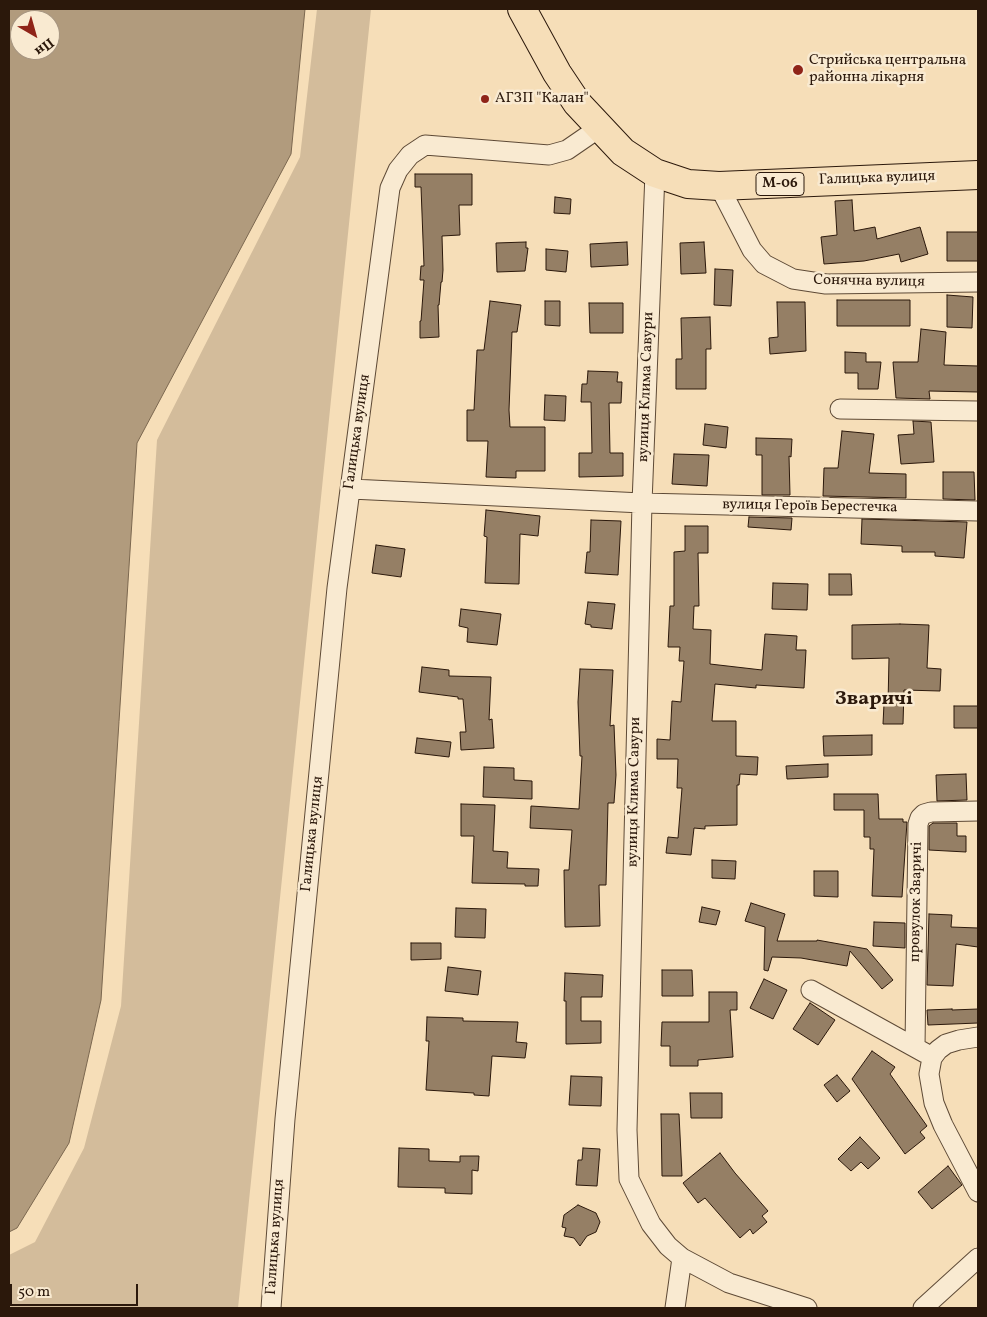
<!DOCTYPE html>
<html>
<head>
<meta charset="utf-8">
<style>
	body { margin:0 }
	#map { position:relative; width:987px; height:1317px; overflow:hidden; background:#f6deb8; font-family:Vollkorn,serif }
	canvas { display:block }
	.frame { position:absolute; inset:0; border:10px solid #2b180b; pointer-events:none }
	.north { position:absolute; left:10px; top:10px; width:50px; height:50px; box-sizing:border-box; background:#f9ead1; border:1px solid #a79682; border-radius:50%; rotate:142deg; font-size:14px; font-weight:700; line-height:20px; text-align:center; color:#2b180b }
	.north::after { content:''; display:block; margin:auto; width:18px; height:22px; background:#8f2418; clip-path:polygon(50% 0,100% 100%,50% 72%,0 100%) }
	.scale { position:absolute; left:10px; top:1284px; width:128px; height:22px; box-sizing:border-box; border:2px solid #2b180b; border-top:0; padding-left:6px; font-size:15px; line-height:18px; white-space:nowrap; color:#2b180b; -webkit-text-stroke:4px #f9ead1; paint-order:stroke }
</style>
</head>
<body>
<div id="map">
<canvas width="987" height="1317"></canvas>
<div class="frame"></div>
<div class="north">Пн</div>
<div class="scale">50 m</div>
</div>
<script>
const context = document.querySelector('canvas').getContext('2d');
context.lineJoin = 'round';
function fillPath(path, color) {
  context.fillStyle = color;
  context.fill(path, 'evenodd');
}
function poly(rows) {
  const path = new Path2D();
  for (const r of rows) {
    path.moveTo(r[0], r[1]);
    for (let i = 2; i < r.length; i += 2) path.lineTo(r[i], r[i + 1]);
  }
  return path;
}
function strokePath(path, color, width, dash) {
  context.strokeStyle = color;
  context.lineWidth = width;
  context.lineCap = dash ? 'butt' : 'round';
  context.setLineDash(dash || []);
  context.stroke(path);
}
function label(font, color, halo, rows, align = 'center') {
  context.font = font + ' Vollkorn,serif';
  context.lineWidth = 5;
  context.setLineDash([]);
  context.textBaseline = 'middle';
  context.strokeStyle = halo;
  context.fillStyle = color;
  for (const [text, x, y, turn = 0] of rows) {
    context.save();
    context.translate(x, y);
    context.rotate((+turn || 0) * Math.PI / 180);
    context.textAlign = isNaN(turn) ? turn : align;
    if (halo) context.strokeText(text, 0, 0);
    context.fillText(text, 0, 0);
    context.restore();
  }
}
fillPath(poly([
	[317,9,371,9,238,1308,9,1308,9,1255,35,1242,84,1148,121,1006,157,440,300,157]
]), '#d3bc9b');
const water = poly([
	[9,9,305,9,291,154,137,443,101,1000,69,1143,17,1228,9,1232,9,9],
	[20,20,50,20,50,50,20,50,20,20]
]);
fillPath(water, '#b19b7d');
strokePath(water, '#7b674f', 1);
const building = poly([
	[415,174,472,174,472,205,459,205,460,235,442,236,443,270,442,282,441,282,439,305,438,305,439,337,420,338,420,321,421,321,424,280,420,280,421,266,424,266,421,187,415,187,415,174],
	[555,197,571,199,570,214,554,213,555,197],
	[852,200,854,231,875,227,877,239,920,227,928,254,901,262,899,254,864,261,824,264,821,237,837,235,835,201,852,200],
	[947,232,978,232,978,261,947,261,947,232],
	[526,242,526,248,528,248,525,271,497,272,496,243,526,242],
	[627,242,628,265,591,267,590,244,627,242],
	[704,242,706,273,681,274,680,243,704,242],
	[546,249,568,251,566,272,546,270,546,249],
	[715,269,733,270,731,306,714,305,715,269],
	[947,295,973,297,972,328,947,327,947,295],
	[837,300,910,300,910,326,837,326,837,300],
	[490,301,521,305,517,332,512,332,509,410,510,427,545,427,545,471,516,471,516,478,486,477,488,441,467,441,467,410,474,410,477,350,484,350,490,301],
	[545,301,560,301,560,326,545,325,545,301],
	[777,302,805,302,806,351,770,354,769,338,778,337,777,302],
	[589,303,623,303,623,333,590,333,589,303],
	[710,317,711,349,706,349,706,389,676,389,676,359,682,359,681,318,710,317],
	[921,329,946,332,944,365,978,366,978,392,929,391,930,399,896,398,893,362,918,362,921,329],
	[845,352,866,353,866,362,881,362,878,389,858,389,858,373,845,373,845,352],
	[588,371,618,372,617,382,622,382,621,403,609,403,610,453,623,453,623,476,579,477,579,453,592,453,591,402,581,402,582,384,587,384,588,371],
	[545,395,566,396,565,421,544,420,545,395],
	[913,421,931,422,934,462,901,464,898,435,914,434,913,421],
	[705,424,728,427,726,448,703,445,705,424],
	[842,431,874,434,869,473,906,474,906,498,823,496,824,468,838,468,842,431],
	[756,438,792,439,791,457,789,456,790,495,762,495,762,455,756,455,756,438],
	[674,454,709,455,707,486,672,484,674,454],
	[943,472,974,472,975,500,943,499,943,472],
	[486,510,540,516,538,536,520,534,519,584,485,583,487,537,484,536,486,510],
	[749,517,792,518,791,530,748,527,749,517],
	[862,519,967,522,964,558,935,556,935,552,902,552,902,546,861,544,862,519],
	[591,520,621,521,618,575,585,573,587,552,590,552,591,520],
	[685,526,708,526,708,553,698,553,699,606,694,606,693,629,711,630,710,664,762,670,765,634,797,636,796,650,806,650,804,688,756,685,756,688,715,684,712,721,736,721,736,756,758,757,757,775,740,774,739,785,737,785,737,825,705,826,705,829,694,828,691,855,666,853,668,837,678,838,682,788,677,788,678,759,657,759,657,739,670,740,672,701,681,702,684,661,679,661,680,647,668,647,670,606,674,606,674,552,685,551,685,526],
	[376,545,405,549,401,577,372,573,376,545],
	[829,574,851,574,852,595,829,595,829,574],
	[773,583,808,584,807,610,772,609,773,583],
	[588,602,615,604,612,629,591,627,591,625,585,624,588,602],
	[461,609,501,614,497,645,467,642,468,628,459,626,461,609],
	[900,624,929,625,927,668,941,669,940,691,904,690,903,724,883,724,884,704,888,704,889,658,852,659,852,625,900,624],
	[422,667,449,670,449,676,491,677,489,720,492,719,494,748,461,750,460,732,466,732,463,699,458,699,458,697,419,692,422,667],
	[580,669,613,670,610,726,614,725,616,775,614,803,608,803,606,885,599,885,600,926,565,927,564,870,569,870,572,830,530,828,531,806,579,809,582,756,580,756,578,702,580,669],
	[954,706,978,706,978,728,954,728,954,706],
	[872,735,872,755,824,756,823,736,872,735],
	[417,738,451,742,449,757,415,753,417,738],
	[828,764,828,777,787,779,786,766,828,764],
	[484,767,514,768,514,780,532,781,532,799,483,797,484,767],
	[966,774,967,800,937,801,936,775,966,774],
	[834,794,878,794,879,819,903,819,903,822,907,822,902,897,872,896,874,849,870,849,870,837,864,837,864,810,834,810,834,794],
	[461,804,495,805,493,851,508,852,507,868,539,869,538,886,525,886,525,884,472,883,474,836,461,836,461,804],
	[933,823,957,823,957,836,966,836,966,852,929,850,929,826,933,823],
	[712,860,736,861,735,879,712,878,712,860],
	[814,871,838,871,838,897,814,896,814,871],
	[751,903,785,914,777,941,817,941,817,940,867,949,893,980,882,989,850,951,847,966,801,958,772,957,768,971,764,970,765,927,745,921,751,903],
	[702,907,720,911,716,925,699,922,702,907],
	[456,908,486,909,485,938,455,937,456,908],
	[929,914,952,915,951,927,978,928,978,947,956,944,953,986,927,985,929,914],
	[874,922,905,923,905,948,873,946,874,922],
	[411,943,441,943,441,959,411,960,411,943],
	[448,967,481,971,478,995,445,991,448,967],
	[662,970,692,970,693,996,662,996,662,970],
	[565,973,603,975,602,997,581,997,581,1021,601,1021,601,1043,566,1044,566,1001,564,1001,565,973],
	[764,979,787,990,773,1019,750,1008,764,979],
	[709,992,737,992,737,1010,730,1010,733,1057,698,1060,698,1066,670,1066,670,1046,661,1046,662,1022,709,1022,709,992],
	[810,1003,835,1020,818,1045,793,1029,810,1003],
	[952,1009,952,1010,978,1009,978,1023,928,1025,927,1010,952,1009],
	[427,1017,463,1018,463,1021,518,1022,516,1042,527,1043,525,1058,492,1056,489,1096,474,1095,474,1093,426,1090,429,1041,426,1041,427,1017],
	[872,1051,895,1067,890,1074,927,1126,920,1132,925,1138,905,1154,852,1079,872,1051],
	[837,1075,850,1091,837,1102,824,1085,837,1075],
	[571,1076,602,1077,601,1106,569,1105,571,1076],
	[690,1093,722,1093,722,1118,691,1118,690,1093],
	[661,1114,679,1114,682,1176,662,1176,661,1114],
	[860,1137,880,1158,868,1169,861,1162,851,1171,838,1159,860,1137],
	[399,1148,429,1149,429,1161,460,1162,460,1156,479,1156,478,1171,472,1170,472,1194,445,1193,445,1188,398,1187,399,1148],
	[583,1148,600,1149,597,1186,576,1185,578,1160,582,1160,583,1148],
	[720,1153,735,1173,768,1211,762,1216,767,1222,753,1234,750,1229,740,1238,705,1198,698,1203,683,1183,720,1153],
	[948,1166,962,1185,932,1209,918,1192,948,1166],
	[578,1205,596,1213,600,1222,596,1232,587,1236,580,1246,574,1238,564,1236,566,1228,562,1227,564,1215,578,1205]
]);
fillPath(building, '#957f65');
strokePath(building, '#2b180b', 1);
const minor = poly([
	[655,173,642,503,627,1130,629,1179,651,1224,668,1246,682,1258,729,1283,807,1308],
	[719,186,752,250,764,264,793,279,826,284,978,282],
	[840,409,978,411],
	[351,489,642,503,978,511],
	[811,990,925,1053],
	[978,1037,959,1040,946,1044,938,1050,932,1058,929,1074,934,1103,943,1125,978,1192],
	[915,1047,918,824,920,818,924,814,931,812,978,811],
	[271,1308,285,1119,337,588,390,188,398,170,410,155,425,145,549,155,567,150,599,128],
	[675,1308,682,1258],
	[923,1308,978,1258]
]);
const highway = poly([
	[522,9,557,73,577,103,623,152,655,173,688,184,719,186,978,175]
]);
strokePath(minor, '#5e4a36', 21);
strokePath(highway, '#2b180b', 30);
strokePath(minor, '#f9ead1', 19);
strokePath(highway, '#f6deb8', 28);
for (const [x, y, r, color] of [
	[798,70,6,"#8f2418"],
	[485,99,5,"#8f2418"]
]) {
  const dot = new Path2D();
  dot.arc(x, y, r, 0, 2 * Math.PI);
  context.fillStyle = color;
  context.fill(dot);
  strokePath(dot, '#f9ead1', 2);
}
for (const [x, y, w] of [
	[780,184,48]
]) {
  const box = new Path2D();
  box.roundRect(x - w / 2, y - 11.5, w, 23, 4);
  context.fillStyle = '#f9ead1';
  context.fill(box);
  strokePath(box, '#2b180b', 1);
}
label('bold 14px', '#2b180b', null, [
	["М-06",780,184]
]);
label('15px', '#2b180b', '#f9ead1', [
	["Стрийська центральна",809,61],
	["районна лікарня",809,78],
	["АГЗП \"Калан\"",495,99]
], 'left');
label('15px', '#2b180b', '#f9ead1', [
	["Галицька вулиця",877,179,-2],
	["Сонячна вулиця",869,282,1],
	["вулиця Клима Савури",647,387,-88],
	["Галицька вулиця",358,432,-82],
	["вулиця Героїв Берестечка",810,507,1],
	["вулиця Клима Савури",635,792,-89],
	["Галицька вулиця",313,834,-84],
	["провулок Зваричі",917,902,-89],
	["Галицька вулиця",276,1237,-86]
]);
label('bold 20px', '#2b180b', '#f9ead1', [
	["Зваричі",874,700]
]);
</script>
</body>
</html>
